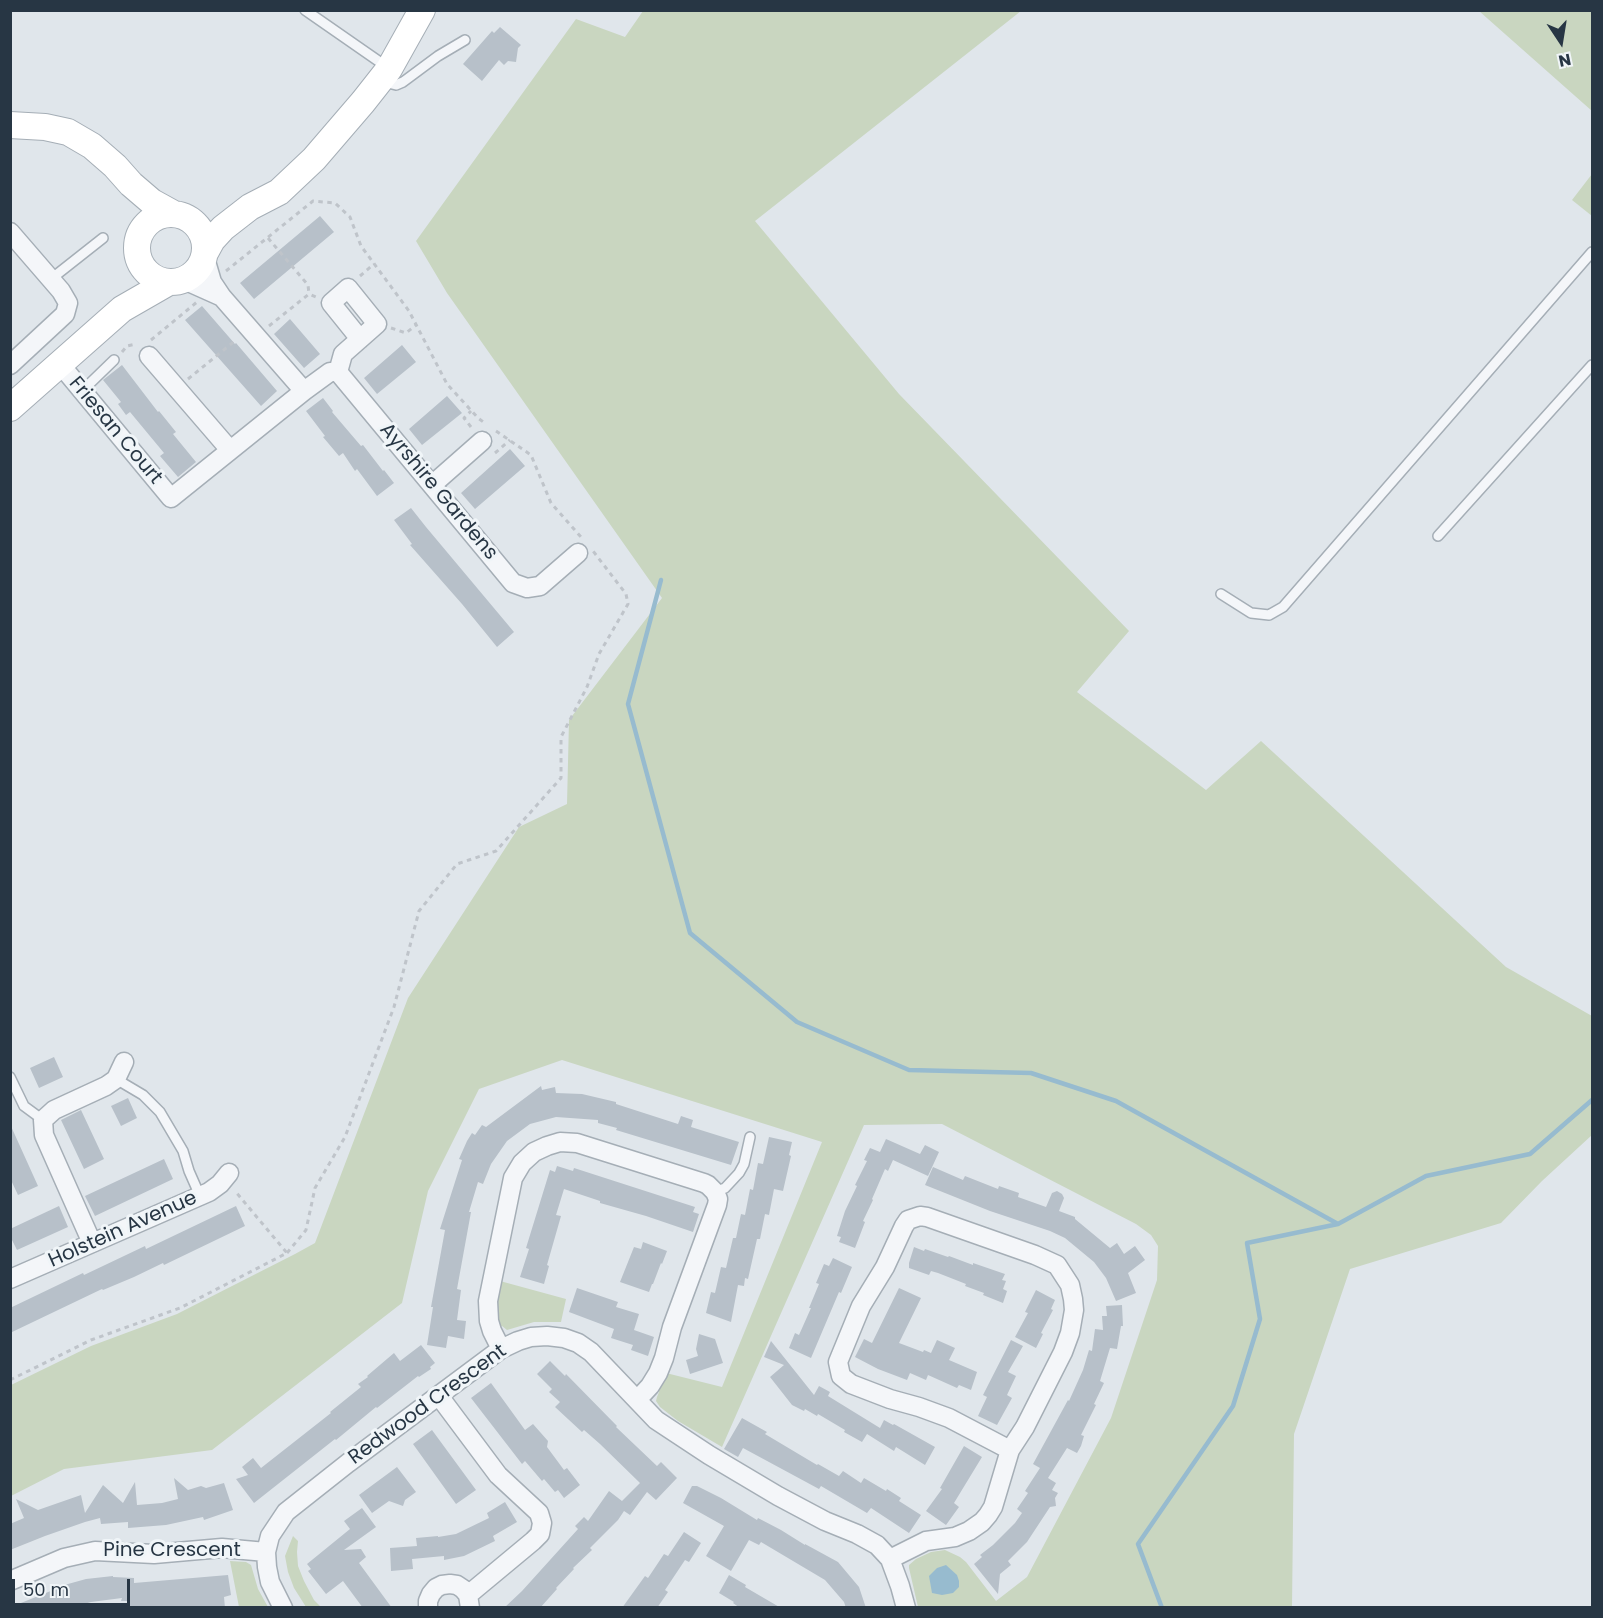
<!DOCTYPE html>
<html>
<head>
<meta charset="utf-8">
<style>
	body { margin:0 }
	#map { position:relative; width:1603px; height:1618px; overflow:hidden; background:#e0e6eb; font-family:Poppins,sans-serif }
	canvas { display:block }
	.frame { position:absolute; inset:0; border:12px solid #273644; pointer-events:none }
	.north { position:absolute; left:1531px; top:12px; width:60px; height:60px; -webkit-text-stroke:4px #f0f5f8; paint-order:stroke; rotate:168deg; font-size:16px; font-weight:700; line-height:24px; text-align:center; color:#273644 }
	.north::after { content:''; display:block; margin:auto; width:21px; height:27px; background:#273644; clip-path:polygon(50% 0,100% 100%,50% 72%,0 100%) }
	.scale { position:absolute; left:12px; top:1579px; width:118px; height:27px; box-sizing:border-box; border:3px solid #273644; border-top:0; padding-left:8px; font-size:18px; line-height:21px; white-space:nowrap; color:#273644; -webkit-text-stroke:4px #f0f5f8; paint-order:stroke }
</style>
</head>
<body>
<div id="map">
<canvas width="1603" height="1618"></canvas>
<div class="frame"></div>
<div class="north">N</div>
<div class="scale">50 m</div>
</div>
<script>
const context = document.querySelector('canvas').getContext('2d');
context.lineJoin = 'round';
function fillPath(path, color) {
  context.fillStyle = color;
  context.fill(path, 'evenodd');
}
function poly(rows) {
  const path = new Path2D();
  for (const r of rows) {
    if (r.length === 3) {
      path.moveTo(r[0] + r[2], r[1]);
      path.arc(r[0], r[1], r[2], 0, 2 * Math.PI);
      continue;
    }
    path.moveTo(r[0], r[1]);
    for (let i = 2; i < r.length; i += 2) path.lineTo(r[i], r[i + 1]);
  }
  return path;
}
function strokePath(path, color, width, dash) {
  context.strokeStyle = color;
  context.lineWidth = width;
  context.lineCap = dash ? 'butt' : 'round';
  context.setLineDash(dash || []);
  context.stroke(path);
}
function label(font, color, halo, rows, align = 'center') {
  context.font = font + ' Poppins,sans-serif';
  context.lineWidth = 6;
  context.setLineDash([]);
  context.textBaseline = 'middle';
  context.strokeStyle = halo;
  context.fillStyle = color;
  for (const [text, x, y, turn = 0] of rows) {
    context.save();
    context.translate(x, y);
    context.rotate((+turn || 0) * Math.PI / 180);
    context.textAlign = isNaN(turn) ? turn : align;
    if (halo) context.strokeText(text, 0, 0);
    context.fillText(text, 0, 0);
    context.restore();
  }
}
fillPath(poly([
	[643,11,1021,11,755,221,899,394,1129,631,1077,692,1206,790,1261,741,1506,967,1592,1016,1592,1135,1542,1181,1501,1223,1350,1269,1294,1434,1292,1607,918,1607,909,1568,909,1565,916,1559,931,1552,945,1550,960,1557,966,1562,996,1601,1027,1577,1111,1418,1157,1280,1158,1246,1151,1235,1136,1224,942,1124,864,1125,722,1447,678,1421,660,1407,656,1401,657,1397,659,1392,656,1389,666,1373,722,1387,822,1142,562,1060,479,1089,428,1191,402,1303,212,1450,64,1469,11,1496,11,1385,91,1346,177,1314,295,1254,315,1243,408,998,519,827,567,804,569,720,662,598,447,293,416,241,576,19,625,37],
	[1479,11,1592,11,1592,111],
	[1592,174,1592,216,1572,200],
	[500,1281,566,1299,561,1322,534,1322,507,1330,502,1326,499,1329,495,1311],
	[293,1536,298,1541,297,1552,298,1566,304,1581,314,1600,321,1607,306,1607,294,1588,288,1572,285,1556],
	[230,1561,246,1562,251,1565,258,1589,268,1607,239,1607]
]), '#c9d6c0');
fillPath(poly([
	[946,1565,957,1575,959,1581,959,1587,953,1593,942,1595,932,1593,929,1576,937,1568]
]), '#97bbcf');
strokePath(poly([
	[661,580,628,704,690,933,797,1022,909,1070,1031,1073,1116,1101,1338,1224,1247,1243,1260,1319,1233,1406,1138,1544,1162,1608],
	[1338,1224,1426,1176,1530,1154,1592,1100]
]), '#97bbcf', 4.5);
fillPath(poly([
	[500,27,521,45,518,48,516,62,508,61,504,65,499,60,482,81,463,64,492,31,494,33],
	[320,216,334,232,254,299,240,283],
	[202,306,235,344,236,343,277,391,261,406,185,320],
	[290,319,320,354,304,368,274,334],
	[402,345,416,362,377,394,364,378],
	[122,365,158,412,159,411,176,432,173,434,196,462,178,477,160,456,164,453,130,412,126,415,118,404,121,402,103,380],
	[447,396,462,413,422,445,409,429],
	[323,398,333,411,332,412,361,446,363,445,383,471,384,470,394,483,377,496,357,469,355,471,343,453,339,456,323,437,325,436,306,411],
	[510,449,525,466,475,509,461,493],
	[411,508,426,527,514,632,497,647,462,604,410,545,412,544,394,520],
	[54,1057,63,1077,39,1088,30,1068],
	[541,1086,542,1090,555,1087,556,1093,582,1094,616,1102,616,1104,678,1124,681,1116,693,1120,691,1127,739,1142,731,1165,616,1130,617,1128,598,1123,598,1120,556,1117,530,1124,507,1141,491,1164,483,1184,478,1182,469,1212,471,1212,457,1289,461,1290,457,1320,466,1321,464,1339,448,1336,446,1348,427,1345,433,1307,431,1307,445,1230,440,1229,462,1160,459,1159,467,1141,472,1133,475,1135,482,1125,486,1127],
	[128,1098,137,1118,121,1126,111,1106],
	[81,1110,104,1159,84,1169,61,1120],
	[10,1124,38,1186,18,1195,10,1178],
	[769,1137,792,1142,789,1155,791,1156,783,1191,774,1189,769,1215,765,1214,760,1239,757,1239,748,1279,745,1278,744,1286,738,1285,731,1322,706,1313,711,1292,715,1293,721,1267,726,1268,733,1238,736,1238,741,1214,745,1215,750,1189,753,1190,758,1163,763,1164],
	[886,1139,920,1154,925,1145,939,1152,928,1176,893,1160,888,1171,885,1169,872,1199,873,1200,863,1221,865,1222,855,1248,839,1242,841,1237,837,1236,845,1211,857,1186,855,1185,867,1161,864,1160,870,1148,880,1152],
	[164,1159,173,1179,95,1216,85,1196],
	[557,1166,573,1171,574,1168,695,1207,693,1212,699,1214,693,1232,646,1216,600,1203,600,1201,564,1189,556,1215,561,1216,547,1265,549,1266,544,1284,520,1277,529,1249,526,1248,550,1170,555,1172],
	[933,1167,963,1180,965,1176,998,1189,999,1186,1019,1193,1018,1197,1046,1207,1052,1193,1057,1191,1062,1194,1064,1198,1059,1211,1075,1217,1075,1219,1110,1248,1117,1243,1124,1254,1135,1246,1145,1260,1128,1273,1136,1293,1116,1301,1106,1278,1094,1262,1065,1238,1050,1231,990,1211,925,1185],
	[59,1206,68,1227,17,1250,10,1236,10,1229],
	[236,1206,245,1226,164,1265,163,1263,134,1277,103,1290,102,1289,10,1333,10,1308,83,1273,84,1275,145,1246,146,1249],
	[643,1242,667,1251,662,1264,661,1263,653,1284,652,1284,649,1292,620,1282,634,1247,641,1249],
	[914,1247,924,1251,925,1249,948,1257,949,1256,973,1265,973,1263,1005,1274,1002,1280,1006,1281,1003,1289,1007,1291,1003,1303,983,1295,984,1293,965,1286,966,1284,938,1273,931,1271,929,1275,909,1268,909,1263],
	[833,1258,852,1267,841,1293,839,1292,811,1358,789,1348,795,1333,799,1335,811,1308,809,1308,819,1284,816,1283,824,1264,829,1266],
	[577,1288,618,1302,616,1307,639,1314,634,1330,654,1337,648,1356,631,1350,633,1345,611,1338,614,1329,569,1312],
	[899,1288,921,1298,899,1343,923,1352,924,1350,931,1353,937,1340,955,1348,949,1360,977,1372,971,1390,959,1385,957,1388,928,1375,926,1380,910,1373,907,1380,878,1369,855,1357,864,1339,872,1343],
	[1036,1290,1055,1300,1051,1309,1053,1310,1041,1333,1043,1334,1036,1348,1015,1337,1028,1313,1025,1312],
	[1122,1305,1123,1326,1121,1326,1117,1349,1110,1348,1100,1381,1104,1383,1094,1404,1096,1405,1081,1435,1084,1436,1081,1446,1077,1453,1067,1448,1048,1478,1056,1483,1052,1490,1058,1493,1055,1498,1056,1506,1050,1507,1027,1542,1008,1561,1011,1565,1000,1574,998,1594,974,1564,982,1557,980,1555,993,1545,1015,1523,1022,1513,1017,1509,1028,1493,1025,1491,1040,1468,1033,1464,1068,1400,1069,1401,1083,1370,1089,1350,1092,1351,1095,1329,1103,1330,1102,1316,1107,1316,1106,1306],
	[699,1334,715,1339,723,1363,690,1374,686,1360,698,1356,696,1349],
	[1011,1340,1023,1346,1008,1372,1016,1376,1007,1395,1012,1398,997,1425,978,1416,987,1397,983,1395],
	[771,1341,814,1395,819,1386,830,1392,828,1396,880,1428,884,1420,893,1425,894,1424,935,1447,925,1465,896,1447,894,1451,867,1434,862,1442,844,1432,845,1430,818,1414,817,1416,805,1409,804,1411,792,1405,770,1377,784,1365,764,1357],
	[421,1345,435,1363,430,1367,431,1369,419,1377,418,1376,377,1408,376,1407,336,1440,335,1439,254,1503,236,1479,248,1475,242,1467,253,1458,261,1468,331,1413,330,1412,361,1387,358,1384,368,1377,367,1376,394,1353,400,1361],
	[550,1361,565,1376,566,1374,617,1426,616,1427,657,1466,661,1462,677,1478,656,1500,647,1492,630,1515,624,1511,618,1520,590,1548,592,1550,573,1568,574,1569,556,1588,557,1589,540,1608,504,1608,522,1591,578,1529,575,1526,584,1517,588,1521,609,1491,622,1501,640,1483,600,1444,584,1430,582,1432,555,1407,560,1402,549,1392,552,1389,537,1374],
	[491,1383,525,1430,533,1424,548,1441,547,1447,564,1470,567,1468,580,1485,564,1498,558,1490,555,1492,544,1479,542,1481,525,1461,522,1464,471,1398],
	[742,1418,767,1432,765,1434,817,1465,818,1464,839,1476,843,1471,861,1483,864,1478,886,1491,887,1489,901,1498,899,1501,921,1515,909,1533,871,1508,867,1513,821,1486,819,1489,743,1448,738,1457,724,1449],
	[432,1430,476,1490,456,1504,413,1444],
	[964,1446,982,1457,954,1503,959,1507,946,1525,926,1511,942,1489,940,1488],
	[397,1467,416,1492,405,1500,403,1506,389,1501,372,1513,359,1495],
	[174,1478,188,1490,201,1486,206,1488,224,1483,233,1510,204,1520,203,1517,166,1525,128,1528,128,1522,101,1524,100,1518,85,1522,45,1536,10,1550,10,1524,24,1518,16,1499,38,1510,81,1495,85,1513,103,1485,123,1503,135,1482,137,1505,162,1503,178,1499],
	[692,1486,697,1486,721,1498,757,1520,758,1518,781,1530,805,1545,805,1544,838,1562,859,1587,866,1608,846,1608,844,1602,825,1580,761,1542,759,1545,749,1540,731,1571,706,1556,724,1526,683,1503],
	[505,1502,517,1522,493,1536,495,1541,464,1556,444,1560,444,1556,412,1559,413,1569,391,1571,390,1548,417,1546,416,1538,438,1536,438,1537,456,1534,489,1518,487,1513],
	[362,1508,376,1527,344,1550,361,1549,366,1557,359,1563,392,1608,363,1608,343,1581,326,1594,308,1571,311,1569,307,1564,350,1529,344,1521],
	[684,1532,701,1543,689,1562,685,1560,665,1590,668,1592,657,1608,622,1608,645,1576,648,1578,664,1554,668,1556],
	[228,1575,231,1595,224,1597,225,1608,164,1608,164,1606,129,1608,129,1601,121,1601,122,1598,91,1602,70,1608,11,1607,68,1584,86,1579,113,1576,113,1577,134,1578,134,1583],
	[729,1575,746,1585,745,1587,781,1608,740,1608,733,1603,734,1602,719,1593]
]), '#b7c0c9');
const lane = poly([
	[305,10,387,67],
	[387,75,392,84,396,85,403,82,438,56,465,40],
	[51,279,103,238],
	[82,391,114,360],
	[1438,536,1592,365],
	[1221,594,1251,613,1269,615,1283,607,1592,252],
	[10,1077,24,1106,43,1120],
	[116,1079,143,1095,160,1112,183,1151,189,1171,200,1196],
	[715,1192,725,1188,739,1173,744,1164,750,1137]
]);
const street = poly([
	[10,232,61,291,68,303,65,314,10,365],
	[205,258,212,282,222,297,304,391],
	[184,280,222,297],
	[149,356,230,450],
	[60,364,171,498,304,391,330,372,338,372,513,583,527,588,540,586,578,553],
	[338,372,343,354,377,324,348,288,331,303,360,339],
	[432,485,482,441],
	[92,1243,44,1135,43,1120,54,1110,106,1086,116,1079,124,1062],
	[10,1279,209,1192,220,1184,229,1173],
	[501,1349,492,1331,489,1321,488,1301,513,1178,522,1163,534,1152,547,1146,560,1142,577,1143,704,1183,708,1185,715,1192,718,1199,717,1205,672,1327,664,1358,658,1373,650,1386,637,1400],
	[439,1396,498,1475,539,1513,542,1523,540,1534,533,1541,468,1595],
	[890,1559,926,1541,955,1537,969,1531,982,1522,988,1515,993,1507,1010,1450,1025,1427,1063,1352,1070,1333,1074,1310,1073,1299,1070,1285,1057,1265,1035,1255,927,1217,920,1216,908,1220,904,1226,885,1267,861,1306,838,1362,841,1376,851,1384,890,1399,919,1407,949,1418,1010,1450],
	[10,1581,64,1558,95,1551,154,1554,222,1548,266,1552],
	[283,1608,270,1582,267,1567,266,1552,270,1536,286,1512,348,1463,501,1349,518,1341,531,1337,547,1336,564,1338,578,1343,591,1352,656,1420,709,1455,778,1496,825,1521,857,1534,877,1545,890,1559,900,1586,906,1608],
	[428,1608,428,1601,431,1594,436,1588,442,1585,450,1584,457,1585,463,1589,468,1595,470,1608]
]);
const secondary = poly([
	[10,125,45,127,68,132,92,146,115,166,131,184,152,202,172,213],
	[171,248,34],
	[206,251,212,240,223,228,250,207,279,192,314,159,363,102,389,69,422,10],
	[10,408,122,309,169,282]
]);
strokePath(lane, '#a5aeb6', 12);
strokePath(street, '#a5aeb6', 21);
strokePath(secondary, '#a5aeb6', 28);
strokePath(poly([
	[268,238,308,285,309,294],
	[226,271,313,201,335,203,350,217,361,246,409,311,447,384,478,418,486,424],
	[360,276,374,264],
	[269,326,309,294,316,297],
	[391,328,406,333,416,325],
	[151,340,197,302],
	[122,352,127,346,136,344],
	[188,379,236,340],
	[471,427,464,418,471,411],
	[496,431,531,455,551,503,581,537],
	[495,453,510,440],
	[287,1253,306,1230,315,1188,345,1137,394,1007,419,911,457,864,496,851,561,778,561,737,587,687,599,654,628,604,626,594,593,551],
	[10,1380,91,1340,180,1308,287,1253,235,1191]
]), '#bfc4ca', 3, [4.5, 4.5]);
strokePath(lane, '#f4f6f9', 9);
strokePath(street, '#f4f6f9', 18);
strokePath(secondary, '#fff', 26);
label('20px', '#273644', '#f0f5f8', [
	["Friesan Court",115,431,50],
	["Ayrshire Gardens",438,492,50],
	["Holstein Avenue",123,1230,-24],
	["Redwood Crescent",428,1405,-36],
	["Pine Crescent",172,1551]
]);
</script>
</body>
</html>
